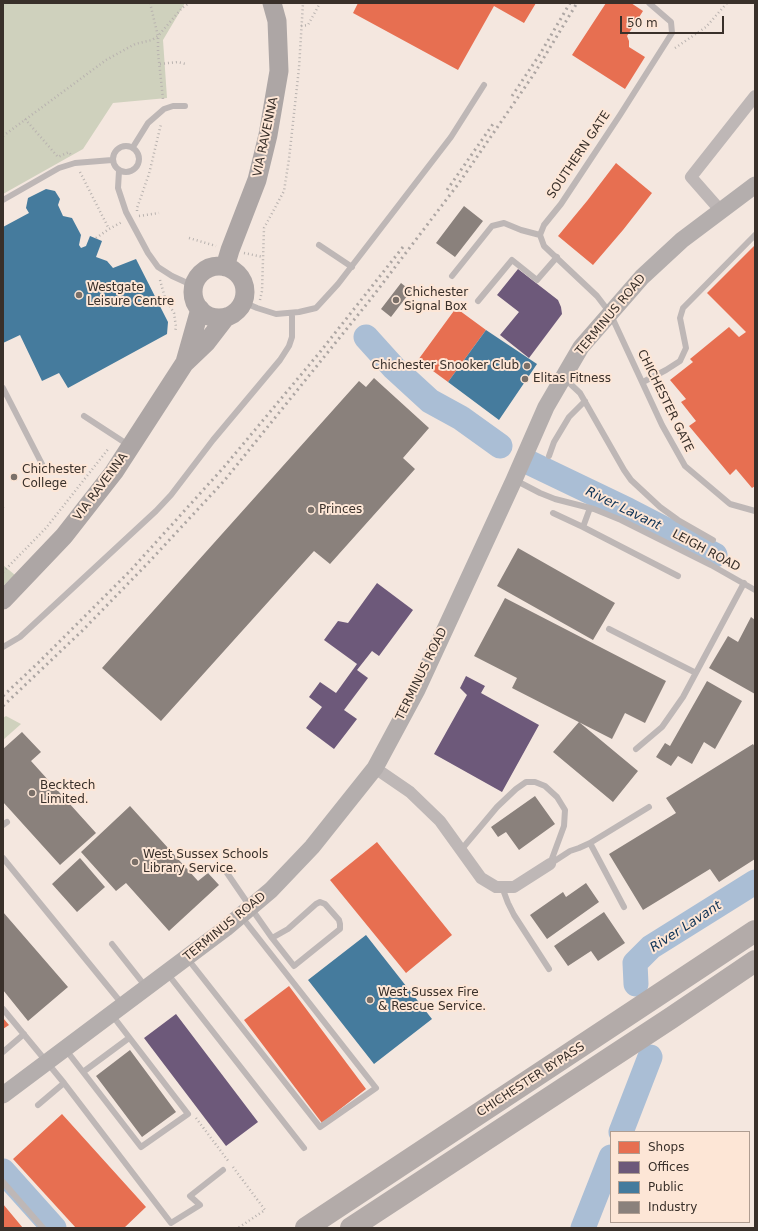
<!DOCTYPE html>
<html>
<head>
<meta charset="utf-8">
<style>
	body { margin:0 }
	#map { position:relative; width:758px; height:1231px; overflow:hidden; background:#f4e7df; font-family:"DejaVu Sans",sans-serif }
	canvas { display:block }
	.frame { position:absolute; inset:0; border:4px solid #39302a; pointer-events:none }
	.legend { position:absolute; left:610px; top:1131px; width:140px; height:92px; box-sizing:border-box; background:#fde6d6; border:1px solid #af9d91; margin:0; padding:5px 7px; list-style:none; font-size:12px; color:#39302a }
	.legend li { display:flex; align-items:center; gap:8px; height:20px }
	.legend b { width:20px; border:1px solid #af9d91 }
	.scale { position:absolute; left:620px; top:16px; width:104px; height:18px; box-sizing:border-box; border:2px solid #39302a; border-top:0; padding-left:5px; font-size:12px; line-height:14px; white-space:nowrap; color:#39302a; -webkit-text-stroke:3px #fde6d6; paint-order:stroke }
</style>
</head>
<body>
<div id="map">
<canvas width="758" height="1231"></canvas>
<div class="frame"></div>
<ul class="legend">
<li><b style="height:11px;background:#e76f51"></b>Shops</li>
<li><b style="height:11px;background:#6d597a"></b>Offices</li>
<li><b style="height:11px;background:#457b9d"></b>Public</li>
<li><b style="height:11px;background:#8a817c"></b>Industry</li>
</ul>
<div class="scale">50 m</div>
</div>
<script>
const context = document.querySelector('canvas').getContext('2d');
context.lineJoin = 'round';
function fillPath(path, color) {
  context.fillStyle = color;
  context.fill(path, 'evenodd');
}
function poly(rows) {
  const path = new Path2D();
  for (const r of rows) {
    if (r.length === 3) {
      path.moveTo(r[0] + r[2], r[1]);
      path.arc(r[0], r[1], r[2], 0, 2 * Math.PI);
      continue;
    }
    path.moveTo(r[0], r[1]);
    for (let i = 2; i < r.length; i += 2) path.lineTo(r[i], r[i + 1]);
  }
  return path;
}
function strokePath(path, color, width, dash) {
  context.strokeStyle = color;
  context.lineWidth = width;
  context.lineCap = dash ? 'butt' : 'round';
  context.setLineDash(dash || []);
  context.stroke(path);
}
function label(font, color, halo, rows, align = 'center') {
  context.font = font + ' "DejaVu Sans",sans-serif';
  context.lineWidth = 4;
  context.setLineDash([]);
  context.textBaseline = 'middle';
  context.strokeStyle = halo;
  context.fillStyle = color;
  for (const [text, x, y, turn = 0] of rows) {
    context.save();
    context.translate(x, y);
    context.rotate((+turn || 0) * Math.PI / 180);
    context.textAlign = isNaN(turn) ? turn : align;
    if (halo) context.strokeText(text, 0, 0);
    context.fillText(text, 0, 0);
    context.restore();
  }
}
fillPath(poly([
	[3,3,185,3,163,40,167,98,113,103,83,149,3,194],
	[3,565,15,575,3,586],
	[6,716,21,724,3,740,3,718]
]), '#cfd1bd');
fillPath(poly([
	[358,3,536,3,524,23,494,6,458,70,353,13],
	[606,3,631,3,643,11,627,36,629,41,629,47,645,57,625,89,572,55],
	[616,163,652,193,623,230,593,265,558,236,587,201],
	[755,245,755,486,752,488,736,469,730,475,689,426,696,421,681,402,686,399,670,380,693,362,690,359,729,327,739,337,746,332,707,293],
	[456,308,486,330,448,382,418,360],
	[377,842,452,935,406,973,330,880],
	[289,986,366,1089,322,1123,244,1020],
	[3,1018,9,1025,3,1029],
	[62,1114,146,1207,124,1228,76,1228,13,1159],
	[3,1204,23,1228,3,1228]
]), '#e76f51');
fillPath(poly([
	[518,269,558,300,561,307,562,314,529,358,500,335,519,312,497,295],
	[377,583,413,610,379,656,372,651,357,670,368,678,344,710,357,719,334,749,306,728,322,707,309,697,320,682,336,693,357,664,324,640,338,621,348,623],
	[466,676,485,686,481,693,539,725,502,792,434,754,467,695,460,688],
	[176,1014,258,1122,226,1146,144,1038]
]), '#6d597a');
fillPath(poly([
	[46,189,55,191,60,199,58,205,63,216,72,218,81,235,79,245,81,248,86,246,90,236,102,241,96,257,107,261,113,268,136,259,168,322,167,334,68,388,59,373,42,381,20,335,3,343,3,227,29,213,26,208,28,198],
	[486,330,537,364,499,420,448,382],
	[366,935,432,1019,374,1064,308,980]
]), '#457b9d');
fillPath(poly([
	[464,206,483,221,455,257,436,243],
	[401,283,411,291,391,317,381,309],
	[374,378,429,428,403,458,415,469,330,564,314,551,161,721,102,668,359,381,366,387],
	[518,548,615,603,593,640,497,586],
	[505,598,666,681,645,723,625,713,612,739,512,688,517,678,474,656],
	[751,617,755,620,755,694,709,668,728,636,738,642],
	[707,681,742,701,715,749,704,742,692,764,678,756,671,766,656,757,665,743,670,746],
	[579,722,638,771,613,802,553,752],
	[22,732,41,752,31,761,96,833,60,865,3,802,3,749],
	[753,744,755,747,755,859,719,882,710,869,643,910,609,854,676,813,666,798],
	[535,796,555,824,519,850,506,832,498,837,491,827],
	[130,806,198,881,208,873,219,885,169,931,126,883,116,891,81,852],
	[80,858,105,887,77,912,52,884],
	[586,883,599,902,547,939,530,915,563,892,566,897],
	[3,912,68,987,28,1021,3,990],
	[604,912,625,943,598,961,591,951,568,966,554,946],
	[130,1050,176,1112,142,1137,96,1076]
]), '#8a817c');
strokePath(poly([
	[366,337,394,368,430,401,461,418,500,446],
	[530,463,628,510,715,555],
	[636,984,635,963,651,947,755,882],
	[621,1132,650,1057],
	[3,1171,54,1228],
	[583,1228,611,1157]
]), '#aabed5', 25);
strokePath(poly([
	[150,3,158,36,158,52,163,99],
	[301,26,308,25,320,3],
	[675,48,706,27,727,3],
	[160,64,178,62,186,64],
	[25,119,58,157,69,152,71,155],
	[3,136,106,60,135,44,152,40,158,36,182,8,189,3],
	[80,172,109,229],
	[137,211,137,208,149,174,161,124],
	[139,216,159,213],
	[96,238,109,229,122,222],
	[189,238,216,246],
	[244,253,263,257],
	[160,280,165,298,174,313,176,327,175,332],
	[260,300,262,291,264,228,284,191,289,159,299,68,303,3],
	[3,507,3,508],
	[3,572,46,528,109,448],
	[196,1118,229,1162],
	[233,1167,265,1210,238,1228]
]), '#b8b2af', 2.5, [1, 3]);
strokePath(poly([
	[649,3,671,22,672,33,620,115,561,204,544,225,540,235,544,246,597,296,610,313,662,425,685,466,730,504,755,511],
	[126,159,13],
	[133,147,148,123,164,109,173,106,185,106],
	[119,171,118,188,126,212,148,253,158,267,172,276,194,286],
	[3,200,59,168,75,163,112,160],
	[319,245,352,267],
	[452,276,492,226,504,223,521,230,540,235],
	[478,301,512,260,537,280,557,257],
	[243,302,257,308,276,314,299,312,316,308,338,284,451,137,484,85],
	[564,378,580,393,624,470,631,480,660,507,678,520,713,540],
	[643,382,666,370,680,361,686,348,680,318,683,308,755,235],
	[3,388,42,464],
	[84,416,130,446],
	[549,456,554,442,569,417,585,401],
	[515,480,540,493,555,499,594,509,621,520,711,565,755,590],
	[553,513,583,527,590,508],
	[583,527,678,576],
	[609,629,696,673],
	[3,647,20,637,156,511,171,495,213,440,280,360,289,346,292,337,292,313],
	[636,749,662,727,683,697,744,583],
	[3,825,7,822],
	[590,843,649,807],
	[461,850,497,807,516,789,526,782,535,782,545,786,557,797,565,810,564,826,550,864],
	[3,858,123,1005],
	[550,864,570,851,579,848,590,843,624,907],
	[227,873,251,908,272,938,294,966,340,929,340,924,339,920,325,904,320,902,316,904,288,929,272,938],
	[502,887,508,903,514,915,549,969],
	[112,944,146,987],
	[187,958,320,1127,376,1088,241,916],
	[167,973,304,1148],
	[3,1009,64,1083],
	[66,1050,141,1147,188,1114,112,1015],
	[3,1052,24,1034],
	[83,1072,129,1038],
	[38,1105,64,1083,171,1223,200,1205,190,1196,223,1170],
	[3,1182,43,1228]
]), '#beb7b6', 6);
strokePath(poly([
	[720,210,691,177,755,96],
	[375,768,410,792,440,821,481,878,496,887,514,887,550,864]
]), '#beb7b6', 12);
strokePath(poly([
	[3,1095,226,928,271,890,312,847,375,768,417,690,514,480,546,407,581,347,642,277,682,240,755,185]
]), '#b4aead', 17);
strokePath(poly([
	[219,292,26],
	[225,267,230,250,257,180,268,135,279,71,277,21,272,3],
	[185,362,200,309],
	[3,600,64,536,114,472,184,364,206,343,226,317]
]), '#ada6a5', 19);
strokePath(poly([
	[306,1228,755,931],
	[351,1228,671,1018,755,961]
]), '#b3aba9', 22);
strokePath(poly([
	[512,96,540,54,570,3],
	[447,190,493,124],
	[3,696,39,662,130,571,224,467,320,352,403,247],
	[3,706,83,630,149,562,224,481,370,300,459,183,534,74,577,3]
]), '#ada6a3', 3, [2, 4]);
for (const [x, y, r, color] of [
	[79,295,4,"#7a7069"],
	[396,300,4,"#7a7069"],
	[527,366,4,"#7a7069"],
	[525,379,4,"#7a7069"],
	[14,477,4,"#7a7069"],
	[311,510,4,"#7a7069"],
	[32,793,4,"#7a7069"],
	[135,862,4,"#7a7069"],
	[370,1000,4,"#7a7069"]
]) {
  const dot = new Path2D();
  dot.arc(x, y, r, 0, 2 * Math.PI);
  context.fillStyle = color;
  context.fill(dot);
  strokePath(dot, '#fde6d6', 1.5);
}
label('12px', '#39302a', '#fde6d6', [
	["VIA RAVENNA",266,137,-78],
	["SOUTHERN GATE",579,155,-56],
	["TERMINUS ROAD",611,315,-50],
	["CHICHESTER GATE",665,401,64],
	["VIA RAVENNA",101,487,-53],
	["LEIGH ROAD",706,551,28],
	["TERMINUS ROAD",422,674,-64],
	["TERMINUS ROAD",225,927,-39],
	["CHICHESTER BYPASS",531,1080,-33]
]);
label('12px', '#39302a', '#fde6d6', [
	["Westgate",87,288],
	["Leisure Centre",87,302],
	["Chichester",404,293],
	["Signal Box",404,307],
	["Chichester Snooker Club",519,366,"right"],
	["Elitas Fitness",533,379],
	["Chichester",22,470],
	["College",22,484],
	["Princes",319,510],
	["Becktech",40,786],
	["Limited.",40,800],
	["West Sussex Schools",143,855],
	["Library Service.",143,869],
	["West Sussex Fire",378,993],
	["& Rescue Service.",378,1007]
], 'left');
label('italic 13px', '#0d3256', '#fde6d6', [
	["River Lavant",623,509,26],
	["River Lavant",686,927,-33]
]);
</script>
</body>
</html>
